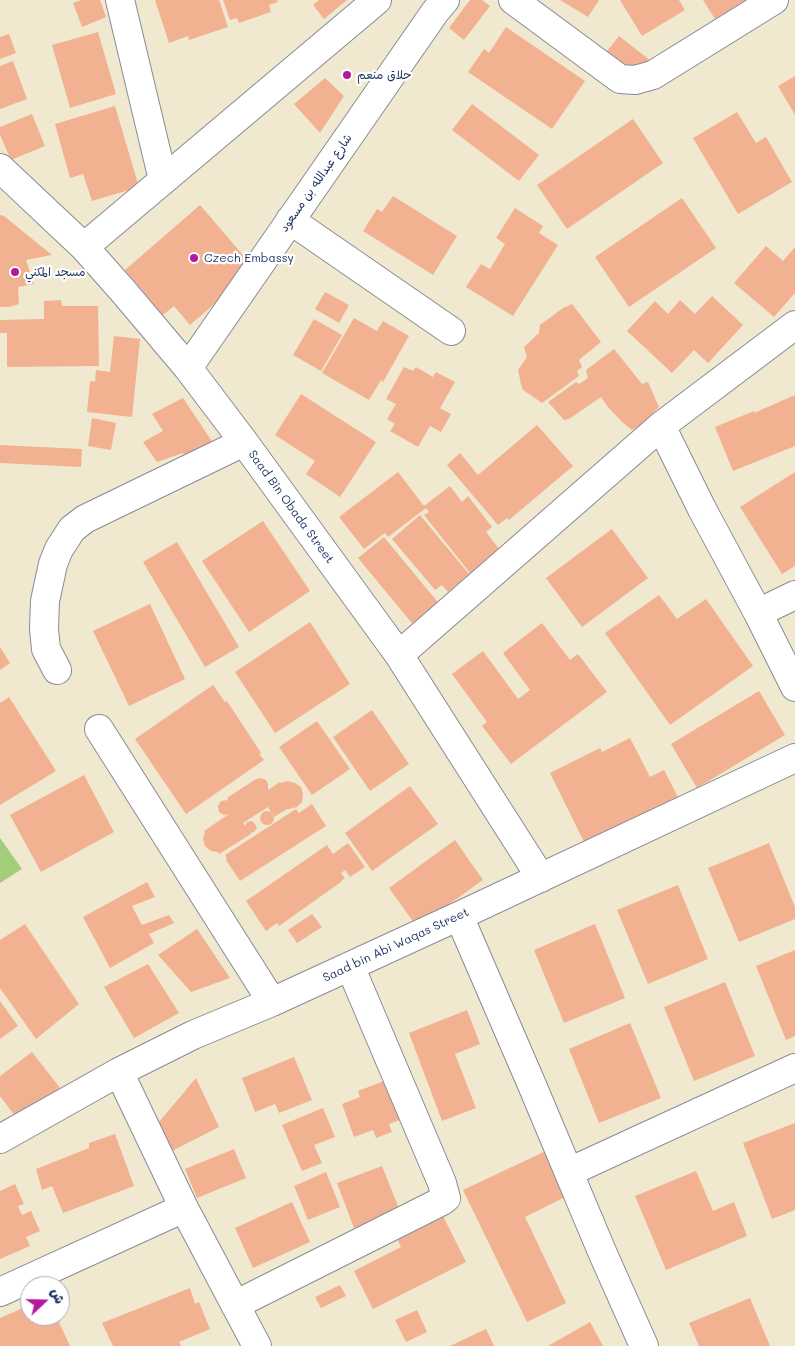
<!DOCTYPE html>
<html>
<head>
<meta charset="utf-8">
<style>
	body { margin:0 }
	#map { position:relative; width:795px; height:1346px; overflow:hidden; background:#f0e8cf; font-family:Mali,"Playpen Sans Arabic",sans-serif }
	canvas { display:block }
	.north { position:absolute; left:20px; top:1276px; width:50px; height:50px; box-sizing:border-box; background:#fff; border:1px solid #a4acbf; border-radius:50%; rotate:69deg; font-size:14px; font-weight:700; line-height:20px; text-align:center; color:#1b2f5e }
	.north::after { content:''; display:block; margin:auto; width:18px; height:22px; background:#b5179e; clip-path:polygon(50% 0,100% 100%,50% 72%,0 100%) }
</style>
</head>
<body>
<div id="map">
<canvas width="795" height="1346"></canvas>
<div class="north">ش</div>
</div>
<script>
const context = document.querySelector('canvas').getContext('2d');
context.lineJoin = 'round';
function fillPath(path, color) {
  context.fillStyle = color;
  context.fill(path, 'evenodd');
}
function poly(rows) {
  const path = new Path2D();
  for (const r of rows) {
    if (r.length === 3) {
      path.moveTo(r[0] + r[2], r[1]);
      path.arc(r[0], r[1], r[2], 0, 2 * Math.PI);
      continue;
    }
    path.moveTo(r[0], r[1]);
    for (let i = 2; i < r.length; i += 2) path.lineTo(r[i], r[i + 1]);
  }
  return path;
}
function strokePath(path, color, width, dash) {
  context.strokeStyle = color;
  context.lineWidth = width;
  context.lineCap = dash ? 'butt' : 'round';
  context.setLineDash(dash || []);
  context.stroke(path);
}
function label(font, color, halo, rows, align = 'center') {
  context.font = font + ' Mali,"Playpen Sans Arabic",sans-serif';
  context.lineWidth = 4.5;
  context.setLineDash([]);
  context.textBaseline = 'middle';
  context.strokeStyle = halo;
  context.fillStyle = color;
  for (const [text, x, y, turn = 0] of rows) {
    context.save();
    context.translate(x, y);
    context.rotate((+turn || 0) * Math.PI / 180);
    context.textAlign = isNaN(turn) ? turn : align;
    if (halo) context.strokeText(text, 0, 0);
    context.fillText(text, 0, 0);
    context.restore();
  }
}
fillPath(poly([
	[0,838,22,869,0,883]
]), '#a2cd7a');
fillPath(poly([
	[81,0,100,0,106,17,82,27,73,3],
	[155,0,219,0,228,27,189,40,188,36,169,43],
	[223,0,277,0,278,2,269,5,271,12,239,23,237,18,230,20],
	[319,0,347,0,324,19,313,5],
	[470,0,482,0,490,6,464,40,449,28],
	[560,0,599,0,588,17],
	[620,0,679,0,685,10,642,36],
	[703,0,746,0,715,19],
	[506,27,585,81,552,129,468,72,484,49,489,53],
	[98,32,116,94,70,108,52,45],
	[9,34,16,53,0,59,0,37],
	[619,36,651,61,639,76,607,51],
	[13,61,27,99,0,109,0,66],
	[795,76,795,115,778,86],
	[325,78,344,96,320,133,294,104],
	[472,104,539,155,519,181,452,130],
	[115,106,139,187,92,201,83,174,70,178,55,124],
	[737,112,756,143,766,137,792,182,738,214,693,138],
	[32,114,45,146,11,160,0,135,0,127],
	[633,119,663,163,567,229,537,185],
	[393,196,457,236,433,275,363,231,377,209,382,212],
	[682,198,716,248,629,307,595,257],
	[200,205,255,269,190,325,174,306,163,315,125,270],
	[515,208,543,226,539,233,558,245,513,316,466,287,481,264,490,269,505,244,496,238],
	[0,215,4,216,52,255,26,260,34,284,18,287,19,304,9,307,0,307],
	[766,246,783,261,795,247,795,293,774,317,734,283],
	[325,292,349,305,339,323,315,309],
	[712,296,743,325,708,363,694,350,672,373,627,331,655,301,668,314,680,300,695,314],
	[61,300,62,306,98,306,99,366,7,367,7,333,0,333,0,320,44,319,44,301],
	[572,304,601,342,579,360,582,367,577,371,579,376,542,403,523,390,521,384,518,370,527,357,524,347,539,333,540,325,563,308],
	[354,318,377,331,383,321,409,336,383,382,381,380,369,400,322,373],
	[314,319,342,335,321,371,293,355],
	[114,336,140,339,132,417,87,412,90,381,95,382,96,370,110,372],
	[614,349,642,384,648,382,659,407,642,424,632,430,621,421,608,407,601,397,569,419,564,420,548,402,576,382,579,384,588,378,586,370],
	[404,367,413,371,416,367,433,377,436,372,455,382,440,408,451,414,441,432,430,426,418,447,390,431,395,424,387,419,396,404,386,399],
	[301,394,376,442,340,497,306,474,315,461,275,435],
	[795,395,795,446,733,471,715,427,754,411,754,413],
	[183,398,217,449,189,461,183,453,157,462,143,442,163,431,152,414],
	[92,418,116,423,111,450,88,446],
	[537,425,573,466,509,520,507,518,498,525,447,465,460,453,478,475],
	[0,445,82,449,81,467,0,463],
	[398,472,424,506,450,486,462,502,468,496,492,527,486,532,500,550,470,573,424,515,429,512,426,508,388,537,385,533,364,549,339,517],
	[795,472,795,566,782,574,740,507],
	[420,515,469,574,448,592,442,585,435,590,392,539],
	[263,521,310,591,249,632,202,561],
	[612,529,648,578,582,627,546,578],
	[384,537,441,606,416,628,358,558],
	[177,542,239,647,205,667,143,562],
	[659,595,677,619,706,599,753,666,670,725,605,633],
	[150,604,185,679,129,706,93,631],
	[310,622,350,684,275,733,235,672],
	[542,623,570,660,578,654,607,692,511,764,482,726,487,722,452,674,483,651,518,699,530,690,503,653],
	[0,647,10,663,0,670],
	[213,685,225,702,227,701,261,753,259,754,264,760,186,814,135,739],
	[759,691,785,735,697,788,671,744],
	[9,697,56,771,0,805,0,703],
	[372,710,409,764,370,791,333,737],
	[317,721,350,769,312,795,279,747],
	[630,738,650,777,664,770,680,801,587,848,550,773,600,748,602,752],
	[84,775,114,832,41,872,10,815],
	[261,778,266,780,268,784,268,790,280,782,281,783,288,781,295,783,301,787,303,794,302,802,297,807,289,809,287,809,274,817,268,807,243,823,245,826,247,822,252,821,255,824,257,828,254,832,250,833,251,834,219,854,218,852,211,851,205,846,203,839,205,832,204,831,229,814,224,815,219,812,218,806,221,801,228,800,227,798,256,779],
	[410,786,438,824,372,871,345,833],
	[312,804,326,826,240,881,226,860,227,859,225,855,296,809,299,813],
	[267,818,7],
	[455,840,483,880,417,927,389,888],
	[348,843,365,867,350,877,345,870,341,873,345,878,341,881,341,882,279,926,277,923,266,931,246,901,327,845,333,854],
	[769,843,795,907,795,919,739,942,708,868],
	[147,882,155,897,132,906,142,925,169,915,174,923,149,934,154,943,110,968,83,917],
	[678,885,708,959,648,984,617,910],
	[312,914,322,927,297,943,288,930],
	[25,924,79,1004,36,1039,0,988,0,940],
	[595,924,625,998,564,1023,534,950],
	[197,929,230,978,191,992,158,955],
	[795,950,795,1036,786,1040,756,966],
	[148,964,179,1013,134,1038,104,987],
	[725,982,755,1056,694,1081,664,1007],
	[0,1001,18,1026,0,1039],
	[467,1010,480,1044,455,1054,476,1108,442,1121,409,1033],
	[630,1023,661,1098,599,1123,569,1049],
	[32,1052,60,1088,18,1120,0,1096,0,1076],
	[294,1057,312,1100,279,1113,275,1104,255,1112,242,1078],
	[196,1078,219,1127,172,1151,154,1128],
	[392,1078,407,1117,389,1124,392,1132,376,1138,373,1130,354,1137,342,1104,360,1097,358,1091],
	[323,1108,335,1137,314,1145,322,1163,302,1171,282,1125],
	[795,1123,795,1210,772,1219,743,1143],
	[115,1134,134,1186,63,1213,52,1186,42,1190,36,1169,89,1148,89,1143],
	[234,1149,246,1178,197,1198,185,1169],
	[550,1149,571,1194,525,1217,566,1303,527,1322,463,1190],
	[382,1166,400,1211,354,1228,337,1183],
	[696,1171,713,1211,734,1202,747,1236,666,1270,635,1196],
	[326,1172,340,1207,308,1220,294,1186],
	[15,1184,24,1204,18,1206,22,1215,31,1211,40,1231,26,1237,30,1246,0,1259,0,1191],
	[292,1202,310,1242,253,1268,235,1228],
	[441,1212,466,1262,373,1309,354,1271,401,1247,395,1235],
	[340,1285,346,1296,321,1308,315,1297],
	[190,1288,195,1304,199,1302,210,1329,179,1342,181,1346,113,1346,102,1323],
	[750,1298,770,1346,699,1346,689,1323],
	[30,1305,30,1316,56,1316,70,1346,0,1346,0,1318],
	[417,1310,427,1332,406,1342,395,1320],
	[590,1322,603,1346,548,1346],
	[486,1329,494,1346,450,1346]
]), '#f2b292');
const street = poly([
	[120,0,163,180],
	[513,0,620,79,635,80,653,75,774,0],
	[0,168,84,247,123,291,188,368,244,442,399,655,541,878],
	[290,220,451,331],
	[84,247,377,0],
	[795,325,661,426,702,509,758,613,795,687],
	[188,368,435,12,445,0],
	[758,613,795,595],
	[399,655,661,426],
	[57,670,46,649,44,629,45,601,53,564,59,549,72,529,85,519,244,442],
	[99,729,272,1002],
	[459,916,532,1085,603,1254,644,1346],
	[119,1072,184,1208,257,1346],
	[0,1139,119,1072,193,1035,272,1002,459,916,795,758],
	[569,1172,795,1068],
	[0,1292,184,1208],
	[235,1305,442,1201,446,1198,442,1183,350,966]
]);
strokePath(street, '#868c96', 30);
strokePath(street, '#fff', 28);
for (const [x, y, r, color] of [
	[347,75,5,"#b5179e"],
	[194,258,5,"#b5179e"],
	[15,272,5,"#b5179e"]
]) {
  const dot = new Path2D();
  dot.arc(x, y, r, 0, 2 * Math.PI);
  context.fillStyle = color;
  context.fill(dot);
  strokePath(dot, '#fff', 2);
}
label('12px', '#1b2f5e', '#fff', [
	["حلاق منعم",357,75],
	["Czech Embassy",204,258],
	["مسجد المكني",25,272]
], 'left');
label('12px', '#1b2f5e', '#fff', [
	["شارع عبدالله بن مسعود",316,183,-55],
	["Saad Bin Obada Street",291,507,54],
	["Saad bin Abi Waqas Street",396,945,-25]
]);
</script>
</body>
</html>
